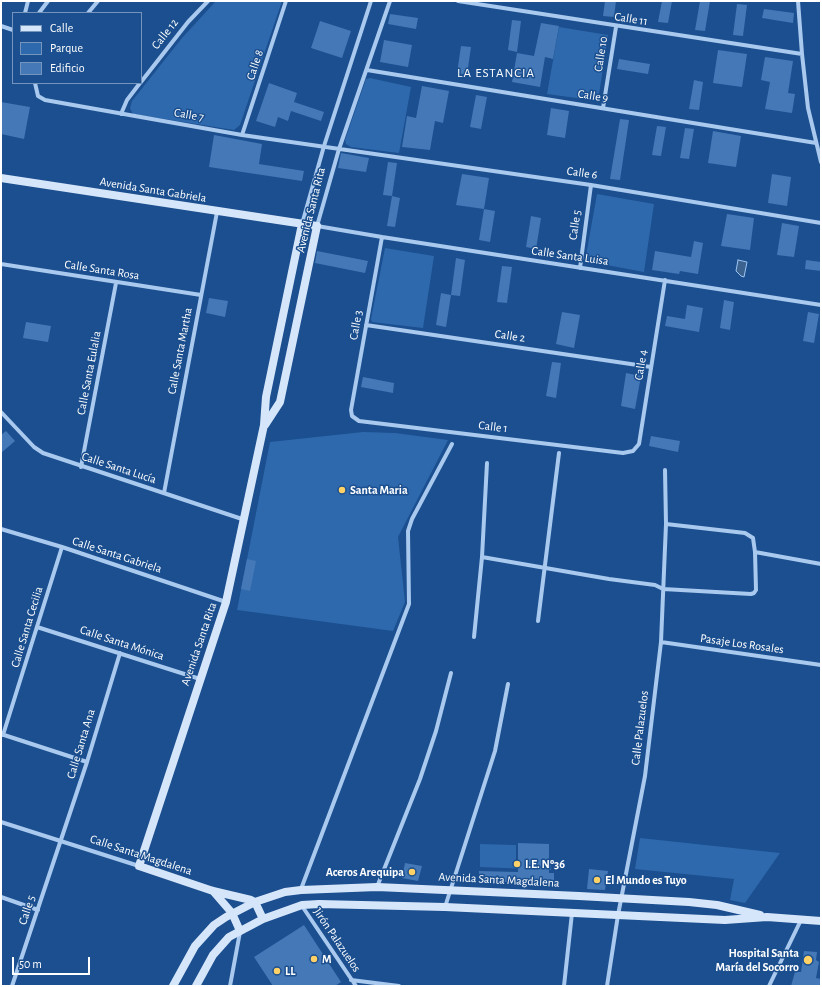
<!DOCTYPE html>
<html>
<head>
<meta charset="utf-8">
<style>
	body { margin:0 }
	#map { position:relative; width:822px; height:987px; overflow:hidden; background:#1b4f8f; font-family:"Alegreya Sans",sans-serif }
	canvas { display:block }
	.frame { position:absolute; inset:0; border:2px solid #fff; pointer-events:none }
	.legend { position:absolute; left:12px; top:12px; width:130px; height:72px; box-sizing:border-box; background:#1b4f8f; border:1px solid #7695bc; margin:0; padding:5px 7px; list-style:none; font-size:12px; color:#fff }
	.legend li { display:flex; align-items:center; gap:8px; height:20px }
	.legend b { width:20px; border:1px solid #7695bc }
	.scale { position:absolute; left:12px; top:957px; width:78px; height:18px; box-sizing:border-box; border:2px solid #fff; border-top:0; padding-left:5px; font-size:12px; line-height:14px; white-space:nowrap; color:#fff; -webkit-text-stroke:3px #1b4f8f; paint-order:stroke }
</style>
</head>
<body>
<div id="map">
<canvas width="822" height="987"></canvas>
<div class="frame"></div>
<ul class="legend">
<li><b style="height:5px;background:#d6e6fa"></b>Calle</li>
<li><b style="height:11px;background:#2e69ad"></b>Parque</li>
<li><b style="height:11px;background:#4478b7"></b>Edificio</li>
</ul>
<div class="scale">50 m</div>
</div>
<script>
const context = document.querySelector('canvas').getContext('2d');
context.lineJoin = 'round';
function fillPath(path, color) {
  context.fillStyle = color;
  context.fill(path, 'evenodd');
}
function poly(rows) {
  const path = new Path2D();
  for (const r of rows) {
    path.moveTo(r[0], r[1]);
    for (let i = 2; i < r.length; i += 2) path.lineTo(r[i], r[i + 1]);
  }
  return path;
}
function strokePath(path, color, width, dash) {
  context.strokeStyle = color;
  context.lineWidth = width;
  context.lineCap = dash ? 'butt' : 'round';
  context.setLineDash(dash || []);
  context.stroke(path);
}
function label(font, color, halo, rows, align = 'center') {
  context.font = font + ' "Alegreya Sans",sans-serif';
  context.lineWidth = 3;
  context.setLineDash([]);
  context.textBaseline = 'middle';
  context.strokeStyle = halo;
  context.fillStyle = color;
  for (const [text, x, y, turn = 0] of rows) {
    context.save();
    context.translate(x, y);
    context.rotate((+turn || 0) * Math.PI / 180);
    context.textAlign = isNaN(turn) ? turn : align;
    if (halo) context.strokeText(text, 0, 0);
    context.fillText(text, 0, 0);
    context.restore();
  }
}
fillPath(poly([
	[216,1,282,1,240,125,234,130,133,114,130,108,132,101,182,38],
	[559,27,608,35,598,101,547,94],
	[370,78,411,87,399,153,351,147,346,144,345,140,366,79],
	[597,194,654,204,644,272,585,261],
	[385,248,434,256,423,328,372,322,371,319],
	[363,432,395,433,448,440,398,537,405,602,393,631,237,610,270,442],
	[640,838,780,853,745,903,730,900,734,879,635,869],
	[480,844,516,845,516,860,551,861,551,870,480,867]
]), '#2e69ad');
const water = poly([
	[738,260,747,262,744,277,741,276,736,271,738,260]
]);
fillPath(water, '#3c6290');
strokePath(water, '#9cc4f0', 1);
fillPath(poly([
	[605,1,616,1,614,17,603,16],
	[662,1,672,1,668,23,658,22],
	[700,1,710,1,705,31,695,30],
	[737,4,747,5,743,36,733,35],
	[764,9,794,13,793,23,762,18],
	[390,14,418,18,416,29,388,24],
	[512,20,521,21,517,52,508,50],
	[320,21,351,31,342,58,311,48],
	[541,23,559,26,553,59,545,57,540,87,512,82,517,53,534,56],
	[384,40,412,45,408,67,380,62],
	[461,46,471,47,467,75,457,73],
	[718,50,747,54,742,87,713,83],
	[765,57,793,61,788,93,795,94,792,113,765,109,770,82,761,80],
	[619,59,650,64,648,74,617,69],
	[694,80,703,82,699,110,689,109],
	[269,83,297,93,294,102,324,112,321,121,291,111,288,121,278,117,275,127,256,121],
	[422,86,449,91,443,123,435,121,430,150,402,147,407,116,416,118],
	[476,95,487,97,481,129,470,127],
	[1,102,30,107,24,139,1,134],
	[551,108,569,111,565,138,547,135],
	[620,119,629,120,620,180,610,179],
	[657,126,666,127,661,156,652,155],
	[685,128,694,129,689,159,680,158],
	[713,131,741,136,736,167,708,163],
	[214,135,262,144,259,164,304,171,302,181,209,167],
	[341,153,369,158,366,172,338,168],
	[388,162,397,163,392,196,383,195],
	[462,174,489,178,484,209,456,205],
	[772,174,791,177,787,206,768,203],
	[392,196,400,198,395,227,387,226],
	[484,209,495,211,490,242,479,240],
	[727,214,754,218,750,250,721,246],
	[531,216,541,218,536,249,526,247],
	[782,223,799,226,794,257,777,255],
	[694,241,703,243,698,274,680,271,679,274,652,270,655,251,691,257],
	[317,251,368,261,365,273,315,263],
	[456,258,465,260,460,296,451,295],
	[806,260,821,262,821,271,805,269],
	[502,266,512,267,507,303,497,302],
	[441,293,451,295,446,327,436,325],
	[209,298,228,301,225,317,206,313],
	[724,300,734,302,730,330,720,328],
	[687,305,703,308,699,332,665,326,667,316,685,319],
	[562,312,580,315,574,348,556,344],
	[808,312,819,314,814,343,803,341],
	[26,322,51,326,48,342,23,338],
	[552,362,561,363,556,398,546,396],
	[626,373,641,376,635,409,621,406],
	[363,377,394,383,393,393,361,387],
	[6,431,15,441,1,453,1,435],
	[651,436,680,441,678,452,649,446],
	[247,559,256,561,250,591,241,589],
	[518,843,549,844,549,873,554,873,554,884,479,881,479,871,518,872],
	[405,863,422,866,418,881,402,878],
	[589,869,608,871,605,890,587,889],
	[304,925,341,982,335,986,273,986,254,957],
	[804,951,817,952,816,960,819,962,816,978,821,979,821,986,791,986,795,972,801,972]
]), '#4478b7');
strokePath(poly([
	[390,1,339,149,317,226,382,237,821,305],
	[458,1,802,54],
	[798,1,802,54,808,108,821,162],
	[25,13,28,1],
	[39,13,48,1],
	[88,13,98,1],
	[1,26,13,30],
	[367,70,816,143],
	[141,82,188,22,208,1],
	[35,83,38,96,45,100,242,135,591,185,821,223],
	[603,108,616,27],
	[121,114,127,100,140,83],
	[242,135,286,1],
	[302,224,324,146,371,1],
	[382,237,351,410,352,416,359,421,623,453,633,451,639,444,665,280],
	[1,264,201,295],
	[580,268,591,185],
	[366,325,651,367],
	[1,412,34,447,43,453,245,520],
	[487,463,482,557,609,579,655,585,663,589,751,594,754,593,756,590,755,552],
	[81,467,116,283],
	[164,493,217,212],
	[666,524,745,533,753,538,755,552,821,564],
	[1,529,62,547,226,602],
	[538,621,559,453],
	[37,627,200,679],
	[474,637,482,557],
	[661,642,821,665],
	[1,734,87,762],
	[3,735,62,547],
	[1,822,139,866],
	[377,887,420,779,436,731,451,673],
	[301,889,409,604,408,531,412,519,452,444],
	[1,897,38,910],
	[302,906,356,986],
	[445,907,495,751,508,684],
	[351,980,399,986],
	[12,986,87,762,120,653],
	[230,986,240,932],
	[564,986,572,913],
	[607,986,618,915,645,776,661,642,666,524,665,470],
	[769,986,801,920]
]), '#a9c9ee', 4);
strokePath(poly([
	[1,178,317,226,280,402,265,425],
	[213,891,232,913,240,931],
	[263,919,255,902,251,900,213,891,139,866,226,602,264,425,266,397,302,224],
	[173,986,195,946,214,925,226,917,255,902,285,892,301,890,377,887,579,896,689,902,717,905,760,915],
	[196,986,213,955,229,937,263,919,302,905,319,904,445,907,725,920,767,917,821,921]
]), '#d6e6fa', 8);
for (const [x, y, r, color] of [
	[342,490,4,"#ffd166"],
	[517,864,4,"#ffd166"],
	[412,872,4,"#ffd166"],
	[597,880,4,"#ffd166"],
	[314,959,4,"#ffd166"],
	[808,960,5,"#ffd166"],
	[277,971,4,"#ffd166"]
]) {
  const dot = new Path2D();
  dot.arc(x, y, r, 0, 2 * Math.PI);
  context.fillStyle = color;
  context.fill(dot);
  strokePath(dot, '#1b4f8f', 1.5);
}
label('12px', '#fff', '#1b4f8f', [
	["Calle 11",631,19,9],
	["Calle 12",165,34,-52],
	["Calle 10",601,54,-81],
	["Calle 8",255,65,-72],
	["Calle 9",593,96,9],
	["Calle 7",189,115,10],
	["Calle 6",582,173,8],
	["Avenida Santa Gabriela",153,190,9],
	["Avenida Santa Rita",311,210,-76],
	["Calle 5",575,225,-82],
	["Calle Santa Luisa",570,256,8],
	["Calle Santa Rosa",102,270,9],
	["Calle 3",356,325,-80],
	["Calle 2",510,336,8],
	["Calle Santa Martha",180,351,-79],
	["Calle 4",641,365,-81],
	["Calle Santa Eulalia",89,373,-79],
	["Calle 1",493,427,7],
	["Calle Santa Lucía",119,468,18],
	["Calle Santa Gabriela",117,555,18],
	["Calle Santa Cecilia",27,627,-73],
	["Calle Santa Mónica",122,643,18],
	["Avenida Santa Rita",199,644,-71],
	["Pasaje Los Rosales",742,644,8],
	["Calle Palazuelos",640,728,-83],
	["Calle Santa Ana",81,744,-73],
	["Calle Santa Magdalena",141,855,18],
	["Avenida Santa Magdalena",499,880,3],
	["Calle 5",27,910,-72],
	["Jirón Palazuelos",337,940,56]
]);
label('bold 12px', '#fff', '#1b4f8f', [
	["Santa Maria",350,490],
	["I.E. Nº36",525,864],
	["Aceros Arequipa",404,872,"right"],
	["El Mundo es Tuyo",605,880],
	["Hospital Santa",799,953,"right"],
	["María del Socorro",799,967,"right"],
	["M",322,959],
	["LL",285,971]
], 'left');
context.letterSpacing = '1px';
label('13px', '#fff', '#1b4f8f', [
	["LA ESTANCIA",496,73]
]);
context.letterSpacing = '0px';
</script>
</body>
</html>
